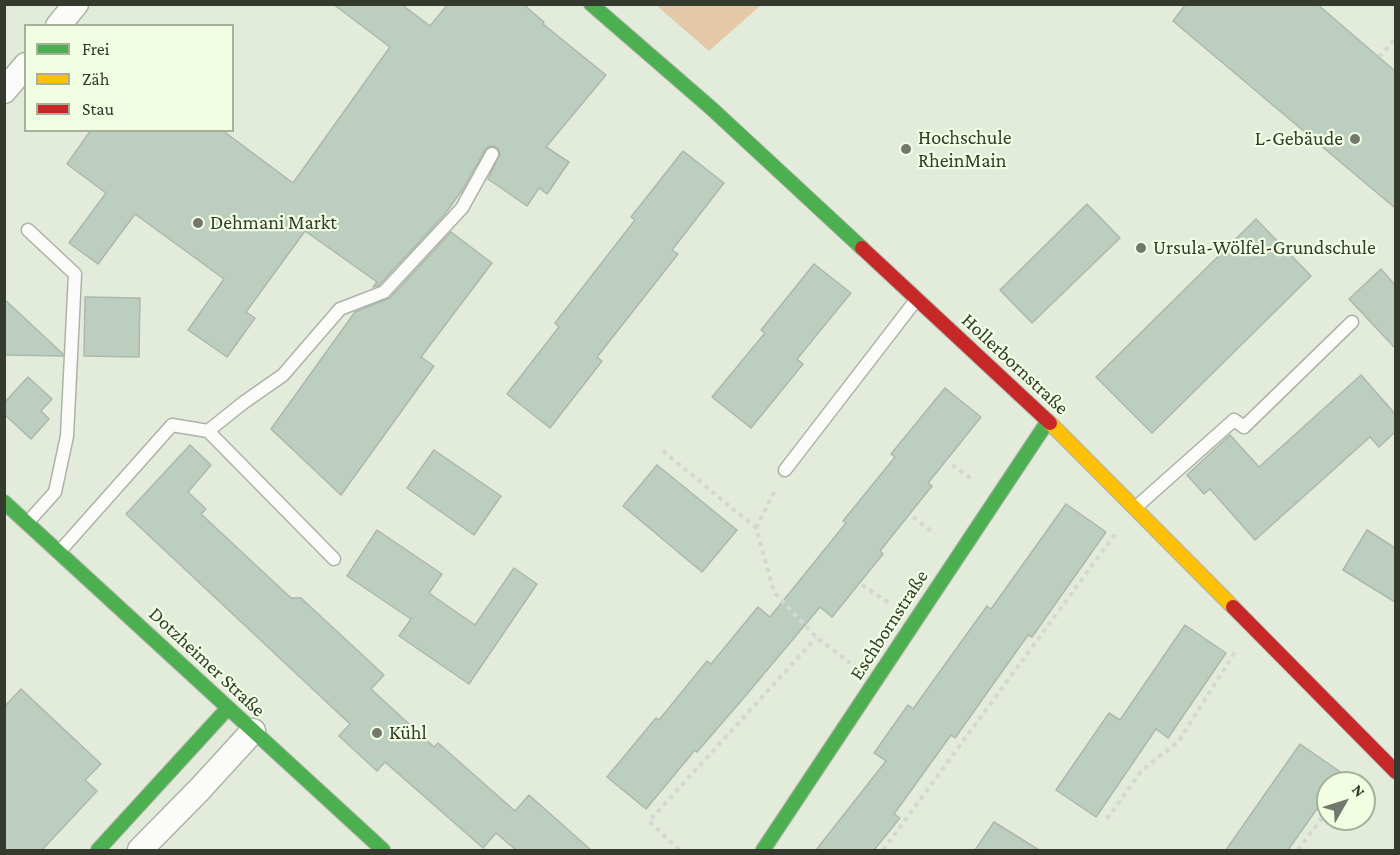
<!DOCTYPE html>
<html>
<head>
<meta charset="utf-8">
<style>
	body { margin:0 }
	#map { position:relative; width:1400px; height:855px; overflow:hidden; background:#e3ebdb; font-family:"Crimson Pro",serif }
	canvas { display:block }
	.frame { position:absolute; inset:0; border:6px solid #353a2f; pointer-events:none }
	.legend { position:absolute; left:24px; top:24px; width:210px; height:108px; box-sizing:border-box; background:#f1fee2; border:2px solid #a6b09a; margin:0; padding:8px 10px; list-style:none; font-size:18px; color:#353a2f }
	.legend li { display:flex; align-items:center; gap:12px; height:30px }
	.legend b { width:30px; border:2px solid #a6b09a }
	.north { position:absolute; left:1316px; top:771px; width:60px; height:60px; box-sizing:border-box; background:#f1fee2; border:2px solid #a6b09a; border-radius:50%; rotate:51deg; font-size:16px; font-weight:700; line-height:24px; text-align:center; color:#353a2f }
	.north::after { content:''; display:block; margin:auto; width:21px; height:27px; background:#72786b; clip-path:polygon(50% 0,100% 100%,50% 72%,0 100%) }
</style>
</head>
<body>
<div id="map">
<canvas width="1400" height="855"></canvas>
<div class="frame"></div>
<ul class="legend">
<li><b style="height:8px;background:#4caf50"></b>Frei</li>
<li><b style="height:8px;background:#ffc107"></b>Zäh</li>
<li><b style="height:8px;background:#c62828"></b>Stau</li>
</ul>
<div class="north">N</div>
</div>
<script>
const context = document.querySelector('canvas').getContext('2d');
context.lineJoin = 'round';
function fillPath(path, color) {
  context.fillStyle = color;
  context.fill(path, 'evenodd');
}
function poly(rows) {
  const path = new Path2D();
  for (const r of rows) {
    path.moveTo(r[0], r[1]);
    for (let i = 2; i < r.length; i += 2) path.lineTo(r[i], r[i + 1]);
  }
  return path;
}
function strokePath(path, color, width, dash) {
  context.strokeStyle = color;
  context.lineWidth = width;
  context.lineCap = dash ? 'butt' : 'round';
  context.setLineDash(dash || []);
  context.stroke(path);
}
function label(font, color, halo, rows, align = 'center') {
  context.font = font + ' "Crimson Pro",serif';
  context.lineWidth = 4.5;
  context.setLineDash([]);
  context.textBaseline = 'middle';
  context.strokeStyle = halo;
  context.fillStyle = color;
  for (const [text, x, y, turn = 0] of rows) {
    context.save();
    context.translate(x, y);
    context.rotate((+turn || 0) * Math.PI / 180);
    context.textAlign = isNaN(turn) ? turn : align;
    if (halo) context.strokeText(text, 0, 0);
    context.fillText(text, 0, 0);
    context.restore();
  }
}
fillPath(poly([
	[656,5,761,5,709,51]
]), '#e4c9a8');
const building = poly([
	[333,4,401,4,430,26,448,4,523,4,544,22,543,24,606,75,546,147,569,162,547,194,539,188,527,206,488,179,500,154,499,150,496,147,492,146,488,147,485,150,463,189,445,214,379,285,373,287,377,282,305,231,246,312,255,318,227,357,188,330,224,279,135,214,98,264,69,243,106,193,67,164,91,130,222,130,293,183,390,47,333,4],
	[1186,4,1317,4,1395,71,1395,208,1173,21,1186,4],
	[683,151,724,183,672,250,678,254,597,357,602,361,550,428,507,394,559,327,555,323,635,220,631,217,683,151],
	[1087,204,1120,238,1032,323,1000,290,1087,204],
	[1256,219,1311,276,1152,433,1096,377,1256,219],
	[451,232,492,263,421,357,434,366,341,495,271,429,355,312,390,298,451,232],
	[814,264,851,293,797,359,803,364,751,428,712,397,765,333,761,330,814,264],
	[1381,269,1395,285,1395,348,1349,299,1381,269],
	[85,297,140,298,139,357,84,356,85,297],
	[4,299,63,354,63,356,4,355,4,299],
	[1361,375,1395,414,1395,432,1379,447,1370,437,1255,540,1210,489,1204,494,1187,475,1230,435,1259,467,1361,375],
	[28,377,52,399,41,411,49,419,31,439,4,414,4,403,28,377],
	[945,388,981,417,928,483,932,486,880,551,883,554,832,617,820,607,747,694,697,752,695,750,646,809,607,777,656,718,659,720,707,661,711,664,758,607,770,617,846,523,843,521,895,457,891,454,945,388],
	[190,445,211,465,188,492,206,509,201,514,291,598,301,598,384,675,371,689,434,747,438,743,515,811,529,795,591,850,516,850,496,833,483,848,385,762,377,771,339,736,350,724,126,514,190,445],
	[434,450,501,496,474,535,407,488,434,450],
	[657,465,737,530,702,572,623,506,657,465],
	[1066,504,1106,532,1032,637,1028,635,955,738,951,735,894,814,900,818,874,850,816,850,886,761,874,753,908,705,913,709,987,606,991,609,1066,504],
	[377,530,442,574,429,593,475,625,514,568,537,584,469,684,399,636,411,619,347,576,377,530],
	[1367,530,1395,548,1395,602,1343,570,1367,530],
	[1185,625,1226,653,1168,738,1156,729,1096,817,1056,790,1109,713,1120,720,1185,625],
	[21,689,101,764,85,780,97,791,42,850,4,850,4,707,21,689],
	[1300,744,1342,773,1335,783,1328,783,1328,793,1288,850,1226,850,1300,744],
	[994,822,1039,850,975,850,994,822]
]);
fillPath(building, '#bbcebf');
strokePath(building, '#aeb7ad', 1.5);
const lane = poly([
	[208,431,334,559],
	[785,470,916,300],
	[1135,508,1234,420,1244,427,1352,322],
	[28,522,55,492,67,436,75,274,28,230],
	[60,551,172,425,208,431,243,403,283,375,340,309,384,292,462,208,492,154]
]);
const street = poly([
	[58,26,76,4],
	[4,91,26,65],
	[140,850,200,789,253,731]
]);
const fast = poly([
	[591,4,711,108,862,248],
	[4,502,383,850],
	[98,850,228,708],
	[763,850,1048,421]
]);
const slow = poly([
	[1050,423,1233,607]
]);
const jam = poly([
	[862,248,1050,423],
	[1233,607,1396,772]
]);
strokePath(lane, '#adb2a6', 15);
strokePath(street, '#adb2a6', 27);
strokePath(fast, '#adb2a6', 16);
strokePath(slow, '#adb2a6', 16);
strokePath(jam, '#adb2a6', 16);
strokePath(poly([
	[1379,57,1396,38],
	[663,451,756,528,774,592,816,637,850,663],
	[952,465,972,479],
	[913,517,935,534],
	[756,528,776,488],
	[862,585,889,603],
	[1347,783,1354,774],
	[1107,819,1142,770,1178,742,1235,652],
	[679,850,649,821,816,638],
	[883,850,1116,533],
	[1298,850,1328,810]
]), '#d5d7d3', 4, [4.5, 4.5]);
strokePath(lane, '#fbfcfa', 12);
strokePath(street, '#fbfcfa', 24);
strokePath(fast, '#4caf50', 14);
strokePath(slow, '#ffc107', 14);
strokePath(jam, '#c62828', 14);
for (const [x, y, r, color] of [
	[1355,139,6,"#72786b"],
	[906,149,6,"#72786b"],
	[198,223,6,"#72786b"],
	[1141,248,6,"#72786b"],
	[377,733,6,"#72786b"]
]) {
  const dot = new Path2D();
  dot.arc(x, y, r, 0, 2 * Math.PI);
  context.fillStyle = color;
  context.fill(dot);
  strokePath(dot, '#f1fee2', 2);
}
label('20px', '#353a2f', '#f1fee2', [
	["Hochschule",918,138],
	["RheinMain",918,161],
	["L-Gebäude",1343,139,"right"],
	["Dehmani Markt",210,223],
	["Ursula-Wölfel-Grundschule",1153,248],
	["Kühl",389,733]
], 'left');
label('20px', '#353a2f', '#f1fee2', [
	["Hollerbornstraße",1015,364,43],
	["Eschbornstraße",889,625,-57],
	["Dotzheimer Straße",207,662,43]
]);
</script>
</body>
</html>
